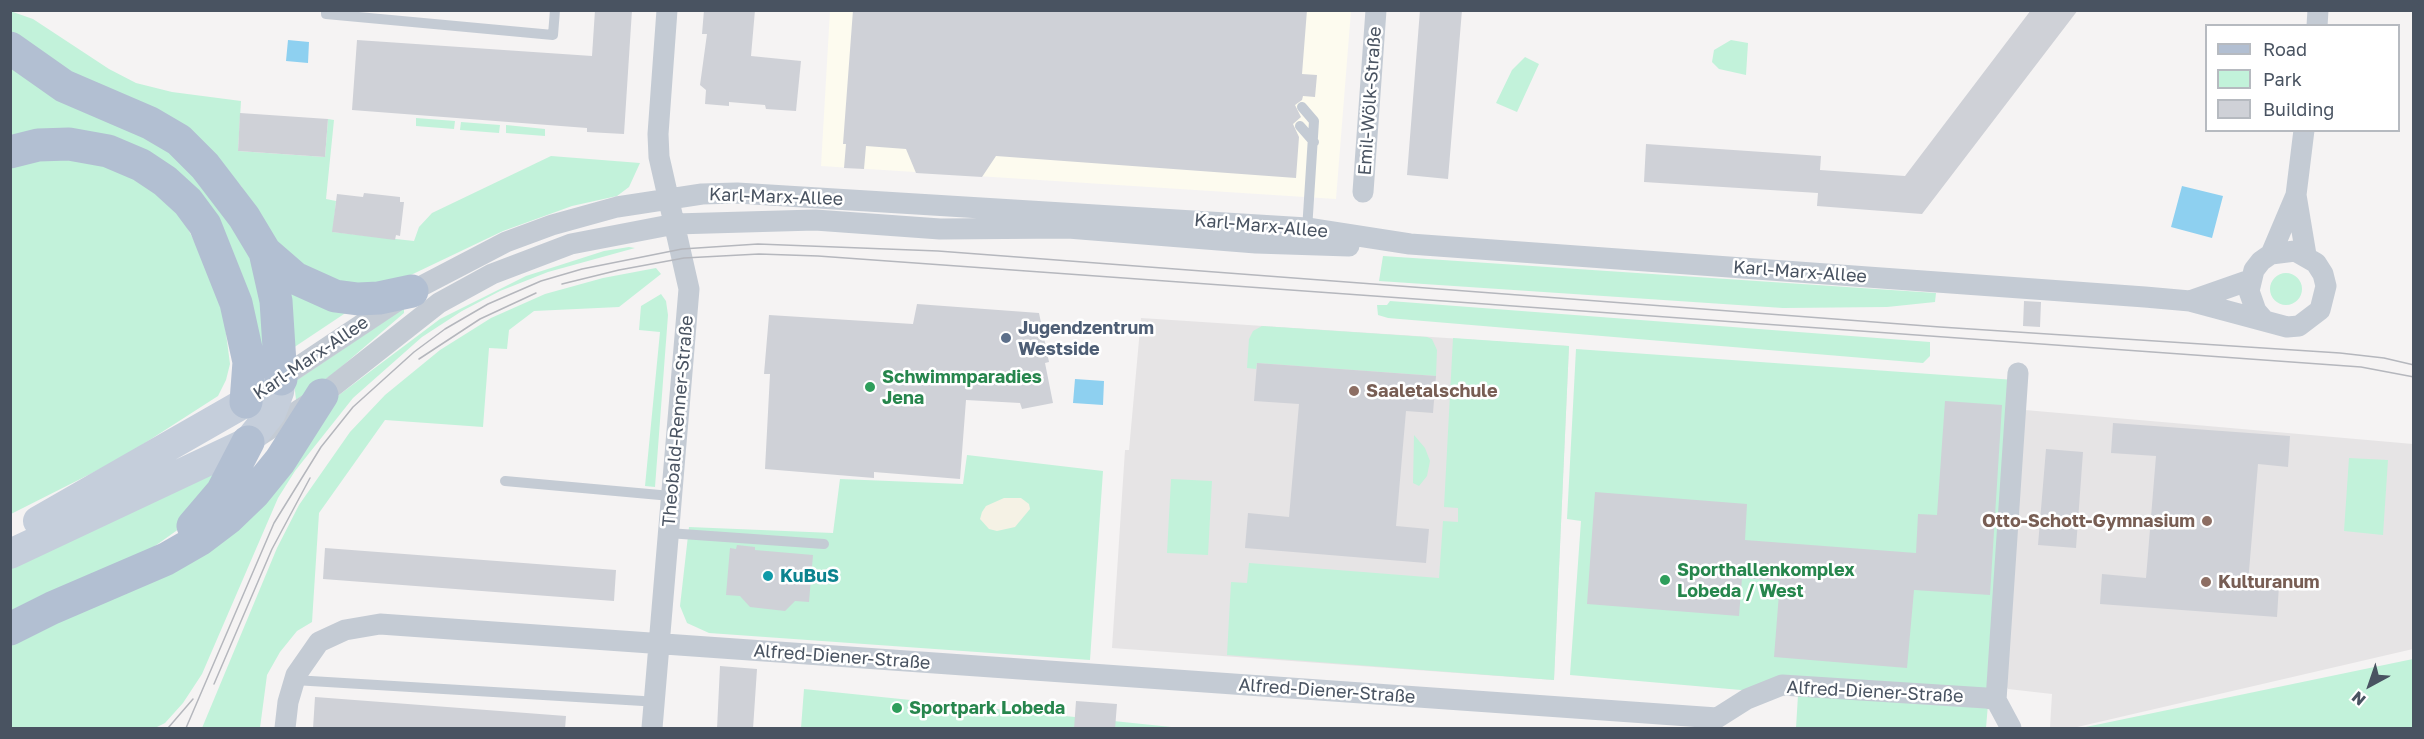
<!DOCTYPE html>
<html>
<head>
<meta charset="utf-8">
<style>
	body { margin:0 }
	#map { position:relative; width:2424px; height:739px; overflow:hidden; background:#f5f3f3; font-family:"Golos Text",sans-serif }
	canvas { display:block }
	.frame { position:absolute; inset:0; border:12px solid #495361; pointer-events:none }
	.legend { position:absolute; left:2205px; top:24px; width:195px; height:108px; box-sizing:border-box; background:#fff; border:2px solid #b6bac0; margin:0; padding:8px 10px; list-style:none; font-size:18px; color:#495361 }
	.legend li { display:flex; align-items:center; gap:12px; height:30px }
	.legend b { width:30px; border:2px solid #b6bac0 }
	.north { position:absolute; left:2340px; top:655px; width:60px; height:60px; -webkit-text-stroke:4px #fff; paint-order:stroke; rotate:220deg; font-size:16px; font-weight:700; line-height:24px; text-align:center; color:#495361 }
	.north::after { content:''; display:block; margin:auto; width:21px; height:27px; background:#495361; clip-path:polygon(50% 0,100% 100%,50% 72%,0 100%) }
</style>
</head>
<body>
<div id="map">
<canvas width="2424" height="739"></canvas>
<div class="frame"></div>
<ul class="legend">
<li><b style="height:8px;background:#b2bfd2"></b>Road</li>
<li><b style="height:16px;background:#c2f2da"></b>Park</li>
<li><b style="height:16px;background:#cfd1d7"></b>Building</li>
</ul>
<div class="north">N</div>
</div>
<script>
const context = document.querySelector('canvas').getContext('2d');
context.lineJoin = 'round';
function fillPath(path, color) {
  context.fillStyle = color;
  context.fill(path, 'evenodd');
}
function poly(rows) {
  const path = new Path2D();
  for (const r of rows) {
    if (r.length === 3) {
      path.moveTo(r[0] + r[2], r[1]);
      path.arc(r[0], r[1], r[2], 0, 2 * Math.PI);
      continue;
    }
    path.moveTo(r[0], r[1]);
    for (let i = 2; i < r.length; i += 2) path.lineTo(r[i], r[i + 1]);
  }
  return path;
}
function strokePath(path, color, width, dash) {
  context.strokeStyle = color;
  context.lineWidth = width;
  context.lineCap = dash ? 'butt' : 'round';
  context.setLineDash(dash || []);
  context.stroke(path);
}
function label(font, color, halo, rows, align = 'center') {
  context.font = font + ' "Golos Text",sans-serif';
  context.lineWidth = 5;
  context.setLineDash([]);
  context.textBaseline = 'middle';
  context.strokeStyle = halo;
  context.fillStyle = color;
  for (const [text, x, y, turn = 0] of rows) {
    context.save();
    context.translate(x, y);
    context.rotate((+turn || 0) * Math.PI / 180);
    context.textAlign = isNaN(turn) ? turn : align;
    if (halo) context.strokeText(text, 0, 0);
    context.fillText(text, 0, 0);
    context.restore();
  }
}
fillPath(poly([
	[830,11,1351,11,1336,199,821,166]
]), '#fdfbef');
fillPath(poly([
	[1141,318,1569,346,1554,680,1112,648,1125,450,1129,450],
	[2025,410,2413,444,2413,649,2073,728,2050,728,2052,694,2008,689,2005,685]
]), '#e6e4e5');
fillPath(poly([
	[10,11,33,19,109,69,136,83,172,92,241,101,238,151,325,157,328,119,334,120,326,199,336,201,333,232,414,241,419,227,432,213,551,156,640,163,629,187,617,196,572,206,503,231,392,284,368,287,311,276,273,240,241,186,213,156,68,75,11,34],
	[1731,40,1748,43,1746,75,1719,69,1712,62,1714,50],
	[1525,57,1539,64,1517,112,1496,103,1512,70],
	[11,62,113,117,192,166,262,274,265,366,220,225,55,129,11,135],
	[416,118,455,121,454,129,416,126],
	[461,122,500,125,499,133,460,130],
	[506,125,545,129,545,136,506,133],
	[39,157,104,164,141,180,168,200,186,225,210,272,224,318,230,364,226,380,218,396,120,459,11,514,11,163],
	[629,247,635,248,548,272,500,291,462,311,422,337,353,398,295,471,278,498,202,674,183,703,165,723,155,728,11,728,10,641,135,580,323,407,440,319,526,276,604,251],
	[1383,256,1936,293,1935,302,1887,307,1783,308,1379,281],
	[656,268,661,274,619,307,534,311,509,330,507,349,489,348,483,427,385,420,319,513,312,622,297,631,280,652,267,675,260,728,202,728,277,548,299,505,350,432,385,395,440,350,491,318,545,294,603,278],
	[2286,289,16],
	[294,287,353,308,293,348,286,299],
	[661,294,666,301,668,315,655,487,645,486,660,332,639,330,641,306],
	[1390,301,1930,342,1930,356,1923,363,1388,318,1378,315,1377,305,1387,305],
	[404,308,404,313,333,374,296,400,294,382],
	[1262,326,1427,337,1432,339,1437,350,1436,376,1257,363,1256,369,1247,368,1249,339,1253,331],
	[1453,338,1569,346,1554,680,1227,655,1231,582,1247,583,1249,563,1439,578,1443,521,1458,522,1458,508,1444,507],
	[1576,349,2015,380,1986,728,1796,728,1798,695,1570,675,1581,521,1567,519],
	[1414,435,1425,448,1430,461,1427,476,1419,486,1413,483],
	[967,455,1103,471,1090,660,709,633,687,623,680,606,689,527,833,533,840,479,963,484],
	[234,458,183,526,141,556,11,622,11,566],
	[2349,458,2388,460,2383,535,2344,531],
	[1171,479,1212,481,1208,555,1167,553],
	[2413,659,2413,728,2081,728],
	[804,689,1181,728,801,728]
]), '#c2f2da');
fillPath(poly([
	[1004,498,1021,498,1029,504,1030,509,1015,527,997,531,989,529,980,519,982,512,986,506]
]), '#f5f2e5');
fillPath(poly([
	[288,40,309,42,308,63,286,61],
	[2182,186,2223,196,2212,238,2171,227],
	[1075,379,1104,381,1103,405,1073,403]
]), '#8ed0f0');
fillPath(poly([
	[595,10,632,10,624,134,587,132,587,128,352,110,357,40,592,56],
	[704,10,755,10,751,56,801,61,796,111,766,109,765,105,729,102,729,106,705,104,706,90,700,85,707,34,702,34],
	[853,10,1307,10,1302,74,1317,75,1315,97,1303,96,1302,100,1295,105,1301,117,1293,124,1299,137,1296,178,996,156,982,177,916,173,906,149,866,146,864,169,844,168,846,144,843,144],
	[1420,10,1462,10,1448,179,1407,175],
	[2031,10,2078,10,1922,214,1817,206,1818,193,1644,182,1646,144,1821,156,1820,170,1905,176],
	[240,113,328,119,325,157,238,151],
	[364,193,400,197,400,202,404,202,400,236,396,235,395,240,332,232,337,194,363,197],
	[2024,301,2041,302,2040,327,2023,326],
	[917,304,1039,313,1049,362,1045,363,1053,403,1022,409,1020,403,966,400,960,479,874,472,874,478,765,469,770,374,764,374,769,315,913,324],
	[1257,363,1436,376,1433,413,1406,411,1396,526,1429,529,1426,563,1245,548,1248,513,1289,517,1299,404,1254,401],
	[1945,401,2002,405,1990,595,1914,590,1907,668,1774,657,1780,581,1742,578,1739,616,1587,604,1595,492,1747,504,1745,540,1916,553,1918,514,1937,515],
	[2113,423,2290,436,2288,467,2258,464,2248,583,2279,585,2277,617,2100,604,2102,574,2146,578,2156,456,2111,453],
	[2046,449,2083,452,2076,548,2038,545],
	[737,545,755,547,755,550,813,555,809,602,795,601,785,611,750,607,740,596,726,595,730,548,736,549],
	[325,548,616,570,614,601,323,579],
	[720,666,757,669,753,729,717,729],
	[315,697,566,716,565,729,313,729],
	[1076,701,1117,704,1115,729,1074,729]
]), '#cfd1d7');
strokePath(poly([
	[326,10,326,14,553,35,555,10],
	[1302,107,1314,121,1307,230],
	[1300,126,1314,142],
	[505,481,671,496],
	[668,533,824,544],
	[294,680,643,701]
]), '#c4cbd4', 10);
strokePath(poly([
	[2317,26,2318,10],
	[1363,192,1376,10],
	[2296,195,2306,255],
	[2271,254,2296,195,2304,130],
	[2190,301,2250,280],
	[274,383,412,291,506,242,552,225,617,207,702,194,737,193,1307,228,1410,244,2145,297,2190,301,2287,327,2299,326,2320,310,2326,286,2323,274,2316,263,2295,251,2271,254,2261,261,2254,270,2249,291,2256,311,2263,319],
	[259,436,322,395,439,303,492,274,571,244,675,224,815,220,940,229,1068,228,1256,243,1349,246],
	[1996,700,2018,373],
	[285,728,288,702,296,675,319,642,345,630,380,624,1717,718,1747,699,1782,685,1986,698,1996,700,2011,728],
	[652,728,689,289,659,157,658,134,667,10]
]), '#c4cbd4', 21);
strokePath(poly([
	[38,521,246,402],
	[10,554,248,442,271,413,279,392,281,379]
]), '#c5cedb', 30);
strokePath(poly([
	[10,48,64,86,150,123,179,140,205,166,244,217,265,252,276,301,281,379],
	[10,152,38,145,69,144,108,151,141,165,165,181,188,202,205,225,236,303,249,362,246,402],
	[265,252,295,278,335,296,358,299,379,298,412,291],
	[193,526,222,492,248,442],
	[10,629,52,608,166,559,199,540,228,518,254,493,280,461,322,395]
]), '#b2bfd2', 33);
strokePath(poly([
	[562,284,619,270,684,258,759,254,818,256,2361,367,2414,377],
	[419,359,480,319,536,293],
	[214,684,272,549,310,478],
	[168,728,193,699],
	[186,728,274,523,321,447,353,407,414,352,445,329,488,304,541,281,582,269,682,249,758,244,938,251,1940,327,2340,353,2384,358,2414,365]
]), '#b5b7bd', 1.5);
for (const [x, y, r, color] of [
	[1006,338,6,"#5c6f8a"],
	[870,387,6,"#2e9e5b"],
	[1354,391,6,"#8d6e63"],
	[2207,521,6,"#8d6e63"],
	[768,576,6,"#0f9aa8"],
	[1665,580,6,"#2e9e5b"],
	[2206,582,6,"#8d6e63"],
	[897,708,6,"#2e9e5b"]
]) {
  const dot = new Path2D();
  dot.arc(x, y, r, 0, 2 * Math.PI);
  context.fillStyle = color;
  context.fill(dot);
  strokePath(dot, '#fff', 2);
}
label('18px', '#495361', '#fff', [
	["Emil-Wölk-Straße",1370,101,-86],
	["Karl-Marx-Allee",776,197,2],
	["Karl-Marx-Allee",1261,226,5],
	["Karl-Marx-Allee",1800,272,4],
	["Karl-Marx-Allee",311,358,-34],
	["Theobald-Renner-Straße",678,421,-85],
	["Alfred-Diener-Straße",842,657,4],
	["Alfred-Diener-Straße",1327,691,4],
	["Alfred-Diener-Straße",1875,692,3]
]);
label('bold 18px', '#4e5e75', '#fff', [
	["Jugendzentrum",1018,328],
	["Westside",1018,349]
], 'left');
label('bold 18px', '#27864d', '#fff', [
	["Schwimmparadies",882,377],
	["Jena",882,398],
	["Sporthallenkomplex",1677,570],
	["Lobeda / West",1677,591],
	["Sportpark Lobeda",909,708]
], 'left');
label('bold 18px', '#785e54', '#fff', [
	["Saaletalschule",1366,391],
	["Otto-Schott-Gymnasium",2195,521,"right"],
	["Kulturanum",2218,582]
], 'left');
label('bold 18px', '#0d838f', '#fff', [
	["KuBuS",780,576]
], 'left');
</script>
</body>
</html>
